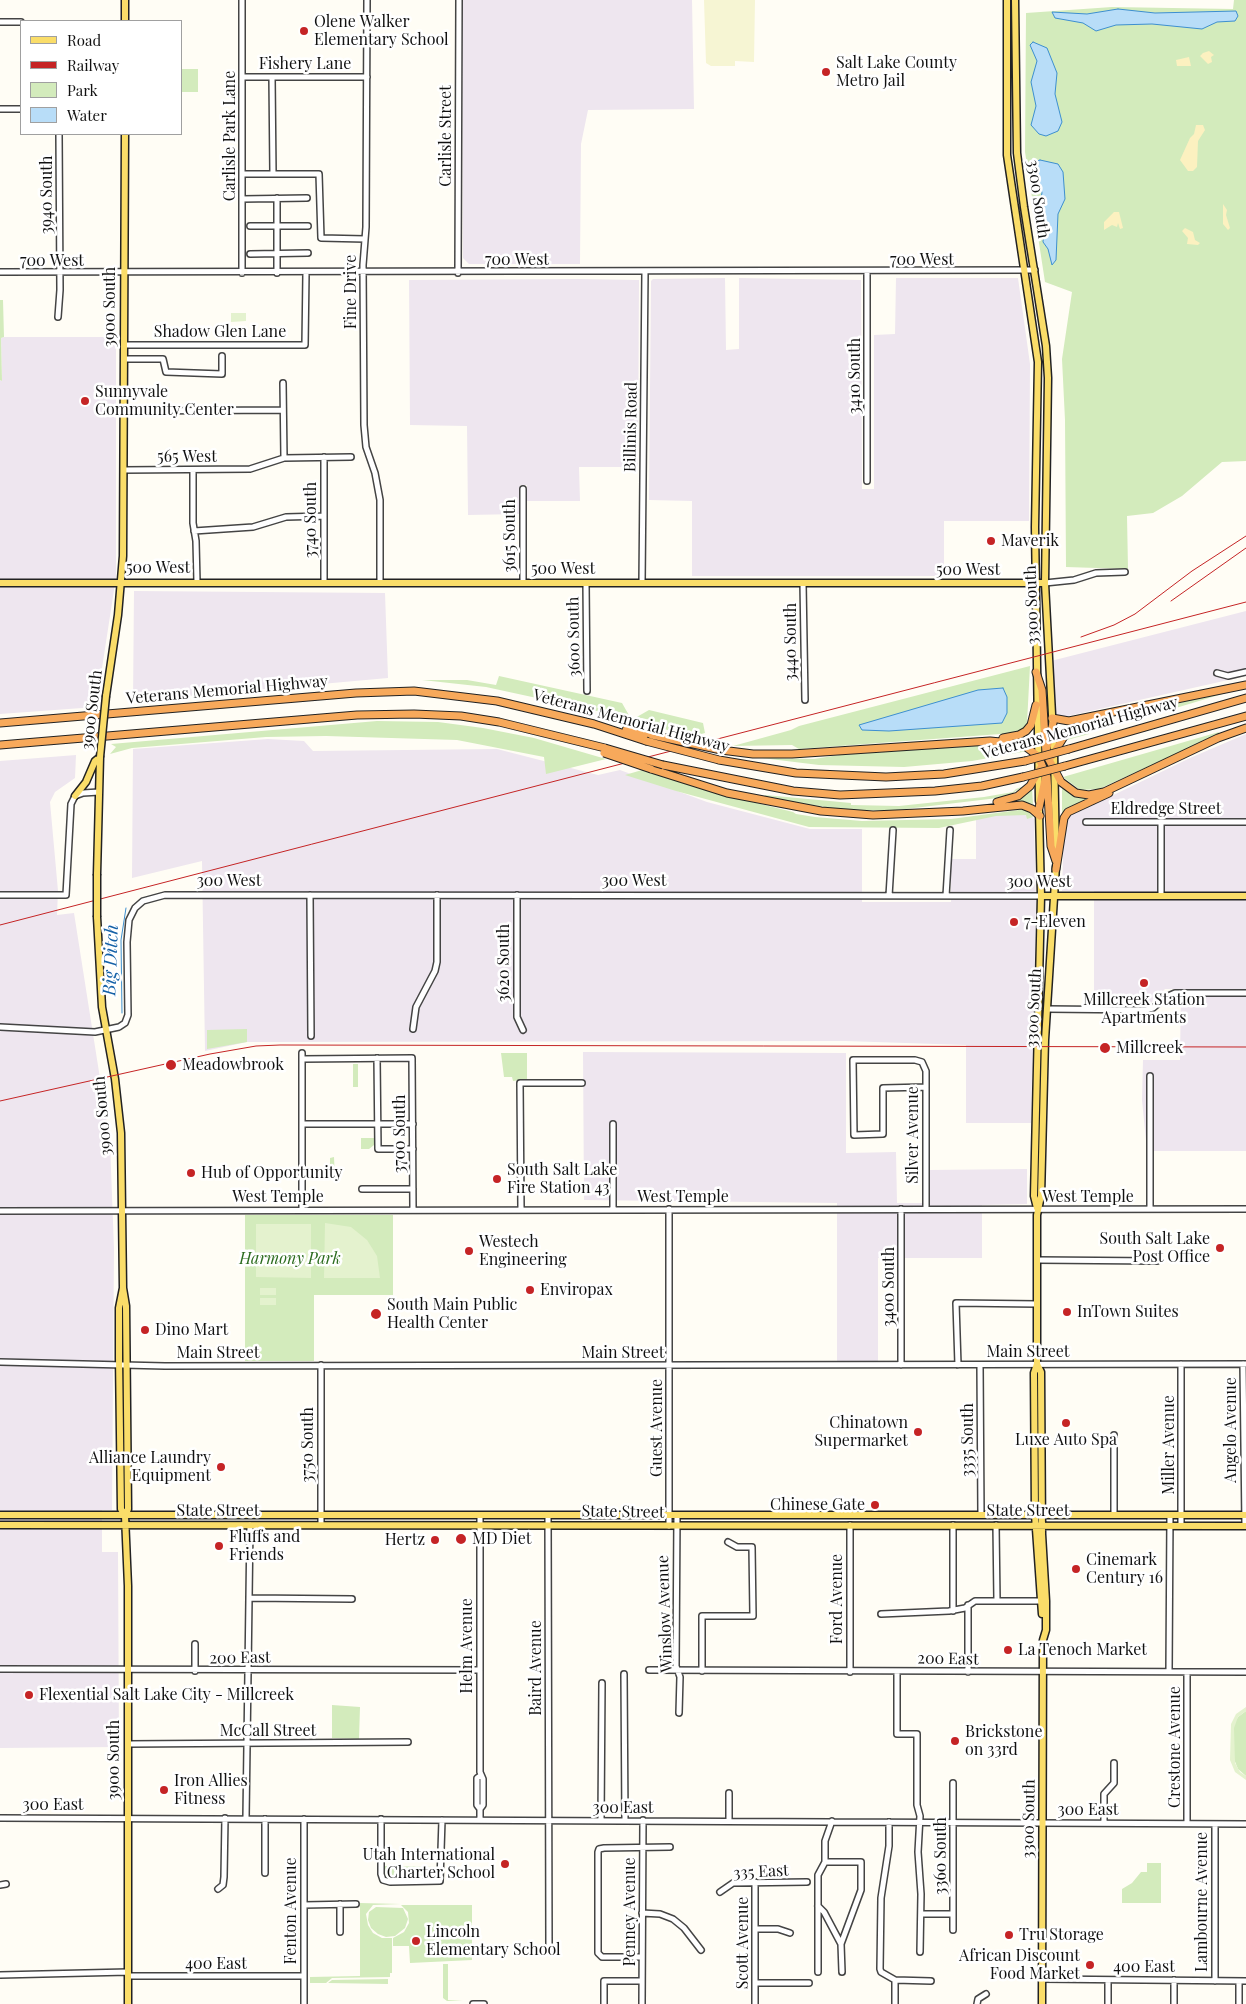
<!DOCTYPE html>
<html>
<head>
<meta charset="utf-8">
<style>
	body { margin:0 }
	#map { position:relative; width:1246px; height:2004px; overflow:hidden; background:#fffdf5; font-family:"Playfair Display",serif }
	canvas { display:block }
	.legend { position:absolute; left:20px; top:20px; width:162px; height:115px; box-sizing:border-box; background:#fff; border:1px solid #a0a0a0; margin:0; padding:6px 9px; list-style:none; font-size:15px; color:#111 }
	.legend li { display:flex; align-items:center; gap:10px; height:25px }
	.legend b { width:25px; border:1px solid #a0a0a0 }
</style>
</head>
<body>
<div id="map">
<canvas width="1246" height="2004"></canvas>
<ul class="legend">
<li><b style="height:6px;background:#fadd69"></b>Road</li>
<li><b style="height:6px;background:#c52425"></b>Railway</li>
<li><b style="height:14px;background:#d3ebbc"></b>Park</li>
<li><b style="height:14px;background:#b8ddf8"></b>Water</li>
</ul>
</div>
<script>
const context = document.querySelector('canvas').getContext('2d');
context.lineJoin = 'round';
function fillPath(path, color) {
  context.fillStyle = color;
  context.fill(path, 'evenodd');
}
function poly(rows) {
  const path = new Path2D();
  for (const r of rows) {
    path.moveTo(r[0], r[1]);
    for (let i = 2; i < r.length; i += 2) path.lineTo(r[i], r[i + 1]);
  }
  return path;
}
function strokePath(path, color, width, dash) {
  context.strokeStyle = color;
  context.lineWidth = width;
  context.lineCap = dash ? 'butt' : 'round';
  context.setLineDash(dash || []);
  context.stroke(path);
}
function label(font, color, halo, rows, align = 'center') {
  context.font = font + ' "Playfair Display",serif';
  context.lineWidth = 5;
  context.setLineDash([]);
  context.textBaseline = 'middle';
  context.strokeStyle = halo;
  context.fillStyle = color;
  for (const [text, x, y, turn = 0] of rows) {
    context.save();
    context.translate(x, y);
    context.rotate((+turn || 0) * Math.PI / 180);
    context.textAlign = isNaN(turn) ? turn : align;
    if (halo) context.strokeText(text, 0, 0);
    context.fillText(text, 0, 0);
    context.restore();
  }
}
fillPath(poly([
	[462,0,692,0,694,109,588,110,581,144,580,264,469,264,463,258],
	[725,278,726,350,739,349,739,278,861,280,862,489,874,489,874,335,895,334,896,278,1018,278,1030,364,1029,521,944,521,944,576,692,576,692,501,649,500,651,281,653,279],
	[578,279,639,280,638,467,579,467,580,501,527,501,527,485,520,485,520,514,468,515,467,426,410,425,409,280],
	[4,337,116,337,116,577,96,707,0,714,0,380,2,381,1,338],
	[134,591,385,593,388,678,133,701],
	[1246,611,1246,676,1055,719,1051,661],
	[1246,734,1246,1151,1147,1151,1142,1100,1143,1060,1180,1060,1181,989,1165,989,1148,1006,1094,1007,1094,891,1062,891,1064,825,1070,816,1190,758],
	[268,739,304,741,313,751,497,749,598,775,620,770,707,802,810,829,862,829,862,902,951,902,951,859,976,859,976,816,1028,811,1034,819,1036,904,1031,1123,966,1123,966,1045,845,1041,247,1042,205,1051,202,861,132,878,133,749],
	[76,755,75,778,55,792,50,802,58,891,57,915,74,913,110,1142,114,1249,112,1510,102,1510,102,1552,118,1552,119,1747,0,1748,0,761],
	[583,1052,846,1053,846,1153,896,1152,897,1203,928,1203,928,1170,1027,1169,1027,1204,982,1205,982,1258,878,1258,878,1362,837,1361,837,1203,584,1200]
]), '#eee6ef');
fillPath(poly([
	[704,0,755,0,754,62,735,61,735,66,711,66,706,63]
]), '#f6f5d3');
fillPath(poly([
	[1234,0,1246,0,1246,461,1222,462,1182,496,1153,513,1127,516,1128,569,1066,567,1065,420,1062,359,1072,292,1045,282,1025,152,1026,13,1112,7,1233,9],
	[181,69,198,69,198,92,181,92],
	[0,300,3,300,4,337,1,338,2,381,0,380],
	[1030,666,1027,723,1022,730,1014,733,799,749,792,745,733,746,791,730,799,726],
	[499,676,622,703,630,717,635,718,649,710,703,723,705,733,690,737,629,718,486,687,422,680,366,680,467,680,496,685],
	[1229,691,1229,692,1139,719,1137,713],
	[377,721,438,722,483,728,534,738,606,759,546,774,544,757,457,740,326,736,266,737,132,748,110,754,116,747,111,744],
	[1088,728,1089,734,1067,740,1076,733],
	[1219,732,1219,734,1099,789,1080,790,1063,777],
	[1004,744,1018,746,1028,751,972,761,904,767,819,765,762,758,814,759,839,755],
	[642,770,724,795,793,812,796,814,815,817,862,821,951,819,1019,810,1018,808,1028,811,1033,817,1027,819,1026,815,996,816,939,828,809,827,676,791,625,775],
	[1024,786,1006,797,889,811,837,809,764,797,765,795,851,803,851,805,899,806,984,797,1013,792,1016,789],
	[1032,788,1033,804,1018,801,1028,792],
	[1062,788,1073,795,1090,799,1071,806,1062,814],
	[247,1029,247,1042,207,1049,207,1030],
	[501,1053,527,1053,527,1079,513,1081,512,1077,504,1077],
	[353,1064,358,1064,358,1087,353,1087],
	[361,1138,374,1138,374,1145,369,1149,361,1149],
	[334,1157,335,1180,330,1180,330,1158],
	[245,1215,393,1215,393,1295,314,1295,314,1361,245,1361],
	[332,1705,360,1707,359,1739,332,1738],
	[1246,1711,1246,1776,1238,1769,1234,1759,1234,1724,1238,1717],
	[1147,1863,1161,1863,1161,1903,1122,1903,1122,1889,1132,1883,1141,1872,1147,1872],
	[384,1866,439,1867,439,1876,435,1879,388,1879,384,1875],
	[360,1903,401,1904,373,1905,366,1914,368,1925,373,1933,382,1938,392,1938,392,1973,390,1973,390,1977,332,1978,326,1983,310,1983,310,1977,360,1976],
	[401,1905,472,1905,472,1960,410,1963,409,1946,393,1946,393,1938,404,1932,409,1923,408,1912],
	[376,1907,403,1908,408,1919,405,1928,395,1936,386,1937,378,1934,371,1928,368,1920,369,1912],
	[443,1964,448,1964,448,2000,463,2001,447,2001,443,1998],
	[388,1979,388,1984,328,1983,332,1980]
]), '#d3ebbc');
fillPath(poly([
	[1209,51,1214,55,1211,57,1212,62,1208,64,1200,56,1203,53],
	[1189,57,1191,66,1177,66,1176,60],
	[1196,125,1203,125,1205,130,1198,141,1197,167,1193,171,1188,171,1180,160,1190,138,1194,134],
	[1223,204,1227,210,1226,215,1230,228,1228,230,1223,224],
	[1114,212,1119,212,1123,228,1120,229,1118,223,1117,227,1112,225,1104,230,1104,222],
	[1185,228,1193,232,1195,240,1200,243,1198,245,1187,244,1188,238,1182,231]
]), '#fcf1c0');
fillPath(poly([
	[231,313,246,313,246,321,231,322],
	[325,1223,351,1227,367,1240,377,1256,380,1278,324,1278],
	[256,1224,311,1224,311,1278,256,1277],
	[260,1288,276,1288,276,1295,260,1295],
	[260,1298,276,1298,276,1305,260,1305],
	[1246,1707,1246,1711,1238,1717,1234,1728,1235,1763,1240,1772,1246,1776,1246,1780,1235,1772,1230,1760,1231,1724,1236,1714]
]), '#e4f2ce');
const water = poly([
	[1118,9,1155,13,1236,11,1238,16,1235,21,1217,22,1202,29,1152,24,1116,25,1096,31,1083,23,1055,18,1052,12,1087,14,1118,9],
	[1033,42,1047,48,1057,73,1055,94,1062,122,1058,131,1046,136,1039,134,1031,125,1036,106,1031,82,1037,61,1030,45,1033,42],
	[1040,160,1058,164,1063,172,1065,199,1058,214,1056,260,1052,265,1048,249,1043,242,1044,230,1038,210,1042,193,1034,162,1040,160],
	[1003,688,1007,697,1007,713,1002,723,889,731,862,730,859,725,978,690,1003,688]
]);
fillPath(water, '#b8ddf8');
strokePath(water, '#3d8fd0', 1);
strokePath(poly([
	[122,1013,121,940,126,908]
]), '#3d8fd0', 1);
const minor = poly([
	[242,0,242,273],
	[367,0,366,227,363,265,364,425,366,447,375,473,380,500,380,582],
	[0,22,21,22],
	[242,77,367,77],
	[272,77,273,174],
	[0,109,21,109],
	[242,174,319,174,321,238,365,239],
	[277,198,277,273],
	[242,199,307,198],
	[250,226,308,226],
	[250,254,308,253],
	[0,272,1035,270],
	[458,273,459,0],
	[58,317,60,290,59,134],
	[124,345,305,345,306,273],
	[124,359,163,359,166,372,222,374,222,356],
	[283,383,284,458],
	[124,411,283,410],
	[324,457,324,582],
	[124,470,250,469,284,458,351,457],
	[193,470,193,523,196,541,197,582],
	[867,481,867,272],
	[194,531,253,527,286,517,324,516],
	[523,582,523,489],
	[586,583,587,691],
	[642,583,645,272],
	[803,583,805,700],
	[1045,583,1074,580,1096,573,1125,572],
	[1217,673,1228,676,1246,672],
	[1086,822,1246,822],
	[0,895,66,895,71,804,75,796,83,793,99,792],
	[310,895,311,1036],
	[517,895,517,1017,523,1030],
	[889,896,893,830],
	[946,896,950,830],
	[1161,896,1161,822],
	[1047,1009,1146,1010,1153,1008,1166,997,1175,993,1246,993],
	[0,1027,95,1032,119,1027,125,1023,128,1015,127,942,129,920,135,908,143,901,165,895,1041,896],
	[413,1029,416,1007,435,971,437,962,437,895],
	[302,1053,302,1209],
	[377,1058,378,1149,413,1149],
	[302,1059,412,1058,413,1209],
	[926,1087,883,1088,883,1134,854,1135,853,1060,915,1060,922,1062,926,1071,926,1209],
	[302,1124,413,1124],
	[613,1124,613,1209],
	[362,1189,413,1189],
	[521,1209,520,1083,582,1083],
	[669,1209,669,1526],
	[1150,1209,1150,1076],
	[0,1211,1246,1209],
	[1037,1260,1157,1261],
	[0,1362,165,1366,1246,1364],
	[1181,1364,1181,1526],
	[1243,1364,1245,1526],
	[901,1365,901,1209],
	[958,1365,956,1303,1037,1304],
	[980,1365,981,1515],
	[548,1515,549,1948],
	[677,1515,676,1666,680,1677,679,1713],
	[1114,1515,1114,1435],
	[321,1524,321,1365],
	[996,1525,997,1601],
	[250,1598,352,1599],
	[953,1611,953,1525],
	[881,1614,949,1611,965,1608,975,1601,1042,1601],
	[0,1669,480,1670],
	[649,1670,1246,1672],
	[195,1671,195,1644],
	[702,1671,702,1616,753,1616,752,1547,737,1547,728,1542],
	[897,1671,897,1734,917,1734,917,1805,920,1816,918,1852,921,1894,920,1952],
	[1169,1671,1170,1515],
	[850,1672,850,1525],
	[968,1672,968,1605],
	[624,1674,625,1821],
	[128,1744,408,1742],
	[480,1776,477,1778,477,1805,480,1809],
	[0,1818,1246,1824],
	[246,1818,250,1525],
	[265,1819,265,1873],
	[304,1819,304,2004],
	[381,1819,381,1874,383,1880,390,1882,440,1881,442,1820],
	[480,1820,480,1809,483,1805,483,1779,480,1772,480,1515],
	[601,1821,602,1683],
	[729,1821,729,1793],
	[889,1822,889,1846,881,1898,880,1969,881,1972,895,1980],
	[1104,1823,1104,1794,1114,1783,1114,1763],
	[1187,1823,1187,1672],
	[825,1862,861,1862,861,1890,841,1944,842,1972],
	[0,1885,6,1884],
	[218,1889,223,1885,224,1877,225,1818],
	[720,1892,733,1883,807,1882],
	[340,1904,340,1932],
	[304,1905,356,1904],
	[818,1906,824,1912,841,1944],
	[642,1913,660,1914,673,1919,684,1928,701,1950],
	[921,1914,953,1914],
	[755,1929,778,1929,790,1933],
	[953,1930,953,1783],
	[642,1957,602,1957,598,1953,598,1852,599,1849,604,1848,670,1847],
	[818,1972,818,1875,825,1862,825,1841,832,1821],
	[0,1975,128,1972],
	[128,1976,304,1976],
	[1042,1979,1246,1981],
	[895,1980,931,1981],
	[1108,1980,1108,2004],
	[1215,1981,1215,1824],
	[1239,1981,1239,2004],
	[755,1983,809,1983],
	[473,2004,484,2004],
	[604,2004,604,1981,642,1981],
	[642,2004,643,1820],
	[755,2004,755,1882],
	[895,2004,895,1980],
	[977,2004,978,1999,986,1994],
	[1174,2004,1174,1980]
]);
const major = poly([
	[125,0,125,21],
	[1007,0,1007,155,1038,362,1035,527,1039,801],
	[1015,0,1017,153,1024,207,1046,346,1048,378,1045,583,1054,752,1056,854],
	[0,583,1045,583],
	[106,696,118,615,123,556,125,134],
	[75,796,86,782,95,761,100,757],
	[97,874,100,757],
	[1041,896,1246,896],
	[97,917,102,1007,115,1079,121,1133,123,1288,126,1306,128,1509,125,1516],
	[1037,1208,1034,1196,1041,896,1039,811],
	[123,1288,119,1308,119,1358,121,1509,125,1516,128,1586,128,2004],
	[1037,1364,1034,1373,1035,1515,1042,1614],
	[0,1515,1246,1515],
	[0,1525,1246,1526],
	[1042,2004,1043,1640,1046,1630,1046,1601,1042,1534,1041,1372,1037,1364,1037,1215,1041,1196,1045,1040,1056,866]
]);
const highway = poly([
	[1036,672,1042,690,1046,754,1061,782,1076,793,1089,795,1104,792,1218,738,1246,728],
	[1052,718,1069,721,1246,685],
	[0,723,356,693,414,691,497,701,594,724,646,741],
	[626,730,652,735],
	[1003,738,1019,735,1026,731,1031,725,1036,705],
	[0,745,357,715,414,714,461,716,499,722,605,748],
	[1069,749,1246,698],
	[721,750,753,754,792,754,990,741,1022,744,1038,756,1047,777,1051,846,1056,861],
	[1046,752,1053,723],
	[1052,756,1065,735,1091,720],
	[719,760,796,773,886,777,944,774,1025,761],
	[663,765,793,791,840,795,935,791,982,786,1023,777],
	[1065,766,1246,716],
	[651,769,727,793,821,811,873,815,963,811,1022,805,1032,809,1040,816],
	[997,802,1018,796,1030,786,1040,769],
	[1039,808,1046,775],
	[1056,869,1064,818,1068,812,1109,793]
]);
strokePath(minor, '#444', 8);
strokePath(major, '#222', 9);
strokePath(highway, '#222', 9);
strokePath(minor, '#fff', 5);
strokePath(major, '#fadd69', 6);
strokePath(highway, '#f7a95b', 7);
strokePath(poly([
	[0,1101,210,1054,256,1046,280,1045,1246,1047]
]), '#c52425', 1);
strokePath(poly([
	[1171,601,1246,548],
	[1081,637,1114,625,1135,614,1192,571,1246,536],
	[0,925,1246,602]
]), '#c52425', 1);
const majorBridge = poly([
	[100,757,106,696],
	[97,917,97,874]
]);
const highwayBridge = poly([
	[652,735,721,750],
	[646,741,719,760],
	[605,748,663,765],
	[604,753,651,769],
	[1025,761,1069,749],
	[1023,777,1065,766]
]);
strokePath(majorBridge, '#222', 9, []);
strokePath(highwayBridge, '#222', 9, []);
strokePath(majorBridge, '#fadd69', 6);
strokePath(highwayBridge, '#f7a95b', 7);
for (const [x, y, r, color] of [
	[304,31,5,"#c52425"],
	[826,72,5,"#c52425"],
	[85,401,5,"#c52425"],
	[991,541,5,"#c52425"],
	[1014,922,5,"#c52425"],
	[1144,983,5,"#c52425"],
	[1105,1048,6,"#c52425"],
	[171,1065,6,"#c52425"],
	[191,1173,5,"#c52425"],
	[497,1179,5,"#c52425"],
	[1220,1248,5,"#c52425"],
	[469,1251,5,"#c52425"],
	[530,1290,5,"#c52425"],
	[1067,1312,5,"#c52425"],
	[376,1314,6,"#c52425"],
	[145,1330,5,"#c52425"],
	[1066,1423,5,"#c52425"],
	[918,1432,5,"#c52425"],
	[221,1467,5,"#c52425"],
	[875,1505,5,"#c52425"],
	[461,1539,6,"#c52425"],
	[435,1540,5,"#c52425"],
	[219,1546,5,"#c52425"],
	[1076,1569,5,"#c52425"],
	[1008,1650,5,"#c52425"],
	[29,1695,5,"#c52425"],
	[955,1741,5,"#c52425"],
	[164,1790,5,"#c52425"],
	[505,1864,5,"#c52425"],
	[1009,1935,5,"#c52425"],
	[416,1941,5,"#c52425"],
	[1090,1965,5,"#c52425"]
]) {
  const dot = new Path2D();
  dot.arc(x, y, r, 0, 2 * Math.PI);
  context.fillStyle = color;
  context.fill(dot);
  strokePath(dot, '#fff', 2);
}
label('16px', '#111', '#fff', [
	["Olene Walker",314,22],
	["Elementary School",314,40],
	["Salt Lake County",836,63],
	["Metro Jail",836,81],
	["Sunnyvale",95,392],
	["Community Center",95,410],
	["Maverik",1001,541],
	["7-Eleven",1024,922],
	["Millcreek Station",1144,1000,"center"],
	["Apartments",1144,1018,"center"],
	["Millcreek",1116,1048],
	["Meadowbrook",182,1065],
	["South Salt Lake",507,1170],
	["Fire Station 43",507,1188],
	["Hub of Opportunity",201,1173],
	["South Salt Lake",1210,1239,"right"],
	["Post Office",1210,1257,"right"],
	["Westech",479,1242],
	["Engineering",479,1260],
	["Enviropax",540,1290],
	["South Main Public",387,1305],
	["Health Center",387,1323],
	["InTown Suites",1077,1312],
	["Dino Mart",155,1330],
	["Chinatown",908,1423,"right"],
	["Supermarket",908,1441,"right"],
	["Luxe Auto Spa",1066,1440,"center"],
	["Alliance Laundry",211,1458,"right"],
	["Equipment",211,1476,"right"],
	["Chinese Gate",865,1505,"right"],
	["Fluffs and",229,1537],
	["Friends",229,1555],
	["MD Diet",472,1539],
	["Hertz",425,1540,"right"],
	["Cinemark",1086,1560],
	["Century 16",1086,1578],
	["La Tenoch Market",1018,1650],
	["Flexential Salt Lake City - Millcreek",39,1695],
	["Brickstone",965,1732],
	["on 33rd",965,1750],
	["Iron Allies",174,1781],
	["Fitness",174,1799],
	["Utah International",495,1855,"right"],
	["Charter School",495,1873,"right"],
	["Lincoln",426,1932],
	["Elementary School",426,1950],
	["Tru Storage",1019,1935],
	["African Discount",1080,1956,"right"],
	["Food Market",1080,1974,"right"]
], 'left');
label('16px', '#111', '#fff', [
	["Fishery Lane",305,64],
	["Carlisle Park Lane",230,136,-90],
	["Carlisle Street",446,136,-90],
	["3940 South",47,195,-90],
	["3300 South",1038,199,82],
	["700 West",517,260],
	["700 West",922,260],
	["700 West",52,261],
	["Fine Drive",351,292,-90],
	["3900 South",110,307,-90],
	["Shadow Glen Lane",220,332],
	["3410 South",855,376,-90],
	["Billinis Road",631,427,-89],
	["565 West",187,457],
	["3740 South",311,520,-90],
	["3615 South",510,536,-90],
	["500 West",158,568],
	["500 West",563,569],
	["500 West",968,570],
	["3300 South",1032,605,-92],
	["3600 South",574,637,-91],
	["3440 South",791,642,-90],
	["Veterans Memorial Highway",227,690,-5],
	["3900 South",92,710,-83],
	["Veterans Memorial Highway",631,721,15],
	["Veterans Memorial Highway",1080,728,-15],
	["Eldredge Street",1166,809],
	["300 West",229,881],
	["300 West",634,881],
	["300 West",1039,882],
	["3620 South",504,963,-90],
	["3300 South",1034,1008,-87],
	["3900 South",103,1116,-95],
	["3700 South",400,1134,-90],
	["Silver Avenue",913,1135,-90],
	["West Temple",278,1197],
	["West Temple",683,1197],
	["West Temple",1088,1197],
	["3400 South",889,1287,-90],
	["Main Street",1028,1352],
	["Main Street",218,1353],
	["Main Street",623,1353],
	["Guest Avenue",657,1428,-90],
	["Angelo Avenue",1231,1430,-90],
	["3335 South",968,1440,-90],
	["3750 South",308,1445,-90],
	["Miller Avenue",1169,1445,-90],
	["State Street",218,1511],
	["State Street",1028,1511],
	["State Street",623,1512,1],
	["Ford Avenue",837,1599,-90],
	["Winslow Avenue",665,1614,-92],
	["Helm Avenue",467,1646,-90],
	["200 East",240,1658,-1],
	["200 East",948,1659,1],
	["Baird Avenue",536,1668,-90],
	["McCall Street",268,1731],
	["Crestone Avenue",1175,1747,-90],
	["3900 South",114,1760,-90],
	["300 East",53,1805],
	["300 East",623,1808],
	["300 East",1088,1810],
	["3300 South",1029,1819,-89],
	["3360 South",941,1856,-90],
	["335 East",761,1872,-3],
	["Lambourne Avenue",1202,1902,-90],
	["Fenton Avenue",291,1911,-90],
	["Penney Avenue",630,1912,-90],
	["Scott Avenue",743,1943,-90],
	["400 East",216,1964],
	["400 East",1144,1967]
]);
label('italic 16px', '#2b6b1e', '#fff', [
	["Harmony Park",290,1259]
]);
label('italic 18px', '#1561a7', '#fff', [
	["Big Ditch",111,960,-88]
]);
</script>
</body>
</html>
